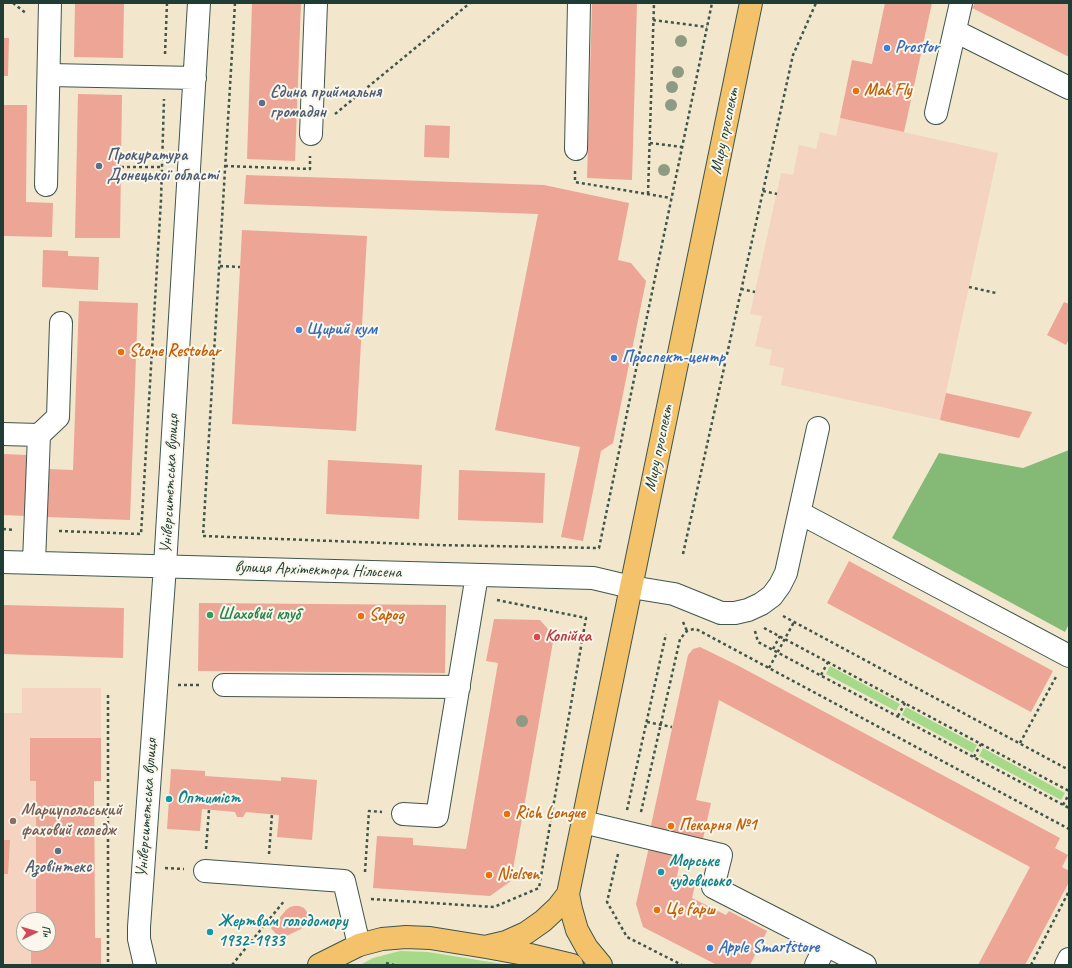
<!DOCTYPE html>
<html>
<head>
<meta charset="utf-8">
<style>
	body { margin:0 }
	#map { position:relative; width:1072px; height:968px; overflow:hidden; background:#f2e7cd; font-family:Caveat,sans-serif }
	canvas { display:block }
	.frame { position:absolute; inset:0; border:4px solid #1f3d34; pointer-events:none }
	.north { position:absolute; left:16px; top:912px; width:40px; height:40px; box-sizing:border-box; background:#fbf7ec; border:1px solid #a3ada2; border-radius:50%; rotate:85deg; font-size:11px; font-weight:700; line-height:16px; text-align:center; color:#1f3d34 }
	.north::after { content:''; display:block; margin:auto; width:14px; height:18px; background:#d1495b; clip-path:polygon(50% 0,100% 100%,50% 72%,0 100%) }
</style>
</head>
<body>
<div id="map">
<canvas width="1072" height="968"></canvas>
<div class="frame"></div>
<div class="north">Пн</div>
</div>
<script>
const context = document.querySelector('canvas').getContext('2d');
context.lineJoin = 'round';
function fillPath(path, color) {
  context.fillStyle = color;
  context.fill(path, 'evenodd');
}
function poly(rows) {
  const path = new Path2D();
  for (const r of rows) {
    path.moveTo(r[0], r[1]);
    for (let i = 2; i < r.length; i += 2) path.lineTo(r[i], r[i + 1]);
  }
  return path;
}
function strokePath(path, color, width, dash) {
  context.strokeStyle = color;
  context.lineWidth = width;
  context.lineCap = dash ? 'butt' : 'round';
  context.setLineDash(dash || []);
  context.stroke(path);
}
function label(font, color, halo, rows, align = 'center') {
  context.font = font + ' Caveat,sans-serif';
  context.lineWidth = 4;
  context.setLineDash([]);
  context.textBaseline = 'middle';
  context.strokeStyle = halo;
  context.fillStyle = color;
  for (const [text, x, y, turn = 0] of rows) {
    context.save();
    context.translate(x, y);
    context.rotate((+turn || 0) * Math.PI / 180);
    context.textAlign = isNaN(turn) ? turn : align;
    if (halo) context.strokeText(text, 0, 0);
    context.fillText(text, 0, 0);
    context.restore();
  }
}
fillPath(poly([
	[840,118,998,153,940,420,781,385,784,368,769,365,772,350,755,346,762,316,750,314,781,173,793,175,799,145,816,149,820,132,836,136],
	[22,688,101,688,101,781,94,782,95,938,101,938,101,965,3,965,3,713,22,713],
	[24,920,48,920,48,944,24,944]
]), '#f4d3c0');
fillPath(poly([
	[830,666,900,704,896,711,826,674],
	[906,707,977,745,973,753,902,715],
	[983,748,1065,793,1061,800,979,756],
	[400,951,428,952,509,965,360,965,373,958]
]), '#a6da89');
fillPath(poly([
	[1069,450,1069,624,1065,632,892,538,939,453,1023,468]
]), '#84ba75');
fillPath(poly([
	[75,3,124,3,123,58,74,57],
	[252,3,301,3,295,161,247,159],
	[592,3,637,3,632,180,587,178],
	[885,3,932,3,904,132,840,118,852,60,872,64],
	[975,3,1069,3,1069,57,972,8],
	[3,38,9,38,8,76,3,76],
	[78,94,122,95,120,238,75,238],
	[3,105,27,105,26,202,53,203,52,237,3,236],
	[425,125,450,126,449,158,424,157],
	[246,175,544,185,629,203,618,260,631,263,646,281,613,443,601,451,583,541,561,537,580,447,495,430,538,214,244,204],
	[242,230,367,236,356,431,232,424],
	[43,250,68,251,68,256,99,257,98,290,42,287],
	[79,301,138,303,130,520,46,517,48,469,73,470],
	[1064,302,1069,304,1069,339,1066,345,1047,335],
	[946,393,1032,412,1019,438,940,420],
	[3,454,28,455,26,516,3,515],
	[328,460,422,465,419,519,326,514],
	[459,470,545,473,543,523,458,520],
	[849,561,1053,671,1031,712,827,603],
	[199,603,446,605,445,673,198,671],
	[3,605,124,608,123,658,3,654],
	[494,619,540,620,554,636,511,881,490,896,373,888,377,836,413,838,413,845,466,849,498,663,486,661],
	[700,647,737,665,1060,838,1055,848,1068,855,1062,867,1069,871,1069,882,1025,965,978,965,1030,867,719,700,696,800,711,803,702,843,650,830,688,655,693,649],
	[30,738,101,738,101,781,94,781,95,938,101,938,101,965,31,965,31,944,48,944,48,920,36,920,36,781,30,781],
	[171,769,205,771,205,776,281,781,281,777,317,780,312,840,277,837,279,815,246,812,243,817,237,817,235,812,202,809,200,831,167,829],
	[3,840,10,840,8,874,3,874],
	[649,847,682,854,677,876,696,880,692,898,726,915,729,911,767,931,750,965,717,965,643,927,636,904],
	[294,906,299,906,304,908,307,912,308,922,301,929,280,939,271,928,286,910,290,907]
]), '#eda596');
const minor = poly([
	[955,31,1069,88],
	[49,75,195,78],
	[936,113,961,3],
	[311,134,316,3],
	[576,149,579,3],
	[46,185,50,3],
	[3,434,39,435,58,417,61,323],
	[800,513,1069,656],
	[3,562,593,578,631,587,674,594,721,613,735,613,748,610,761,604,772,596,780,585,786,573,818,428],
	[34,562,39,435],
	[224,685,459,687],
	[403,814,437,816,477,575],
	[583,822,721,855,713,887,865,965],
	[205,871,344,881,359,945],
	[145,965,139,939,139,927,165,566,199,3],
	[816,965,826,945],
	[1066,965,1069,959]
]);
const major = poly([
	[489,946,506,942,526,933,543,921,558,907,568,894],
	[319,965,359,945,382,939,406,937,430,938,486,947,530,955,572,965],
	[601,965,587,948,577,930,571,909,568,894,751,3]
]);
strokePath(minor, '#3f564b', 24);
strokePath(major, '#3f564b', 24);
strokePath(poly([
	[13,3,27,14],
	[235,3,203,536,436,545,599,548,712,3],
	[653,20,707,27],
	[165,54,167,3],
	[335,114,470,3],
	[650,143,682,147],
	[225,166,310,169,310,156],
	[121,167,162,167],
	[575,171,575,182,671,198],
	[763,191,777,194],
	[648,194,654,3],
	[220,266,240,267],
	[969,287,996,293],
	[741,289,755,292],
	[3,529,14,530],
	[59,531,141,534,161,200,164,99],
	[683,554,793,55,816,3],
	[783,616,1069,770],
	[683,622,687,631],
	[764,628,1069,791],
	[755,631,758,642,1069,808],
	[773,649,780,636],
	[769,668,794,622],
	[821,675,828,662],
	[178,685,201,685],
	[108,695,108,965],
	[898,716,905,703],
	[647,722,672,727],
	[1020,743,1057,675],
	[974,757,981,744],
	[1063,805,1069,794],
	[627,810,666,634],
	[641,812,680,639,687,631,694,629,698,630,1069,829],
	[206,849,209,810],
	[269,854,272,814],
	[618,854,607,902,627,937,682,965],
	[165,868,184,869],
	[365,872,369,811,382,812],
	[371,899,494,907,539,888,586,618,497,600],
	[386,963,394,965],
	[232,965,285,900],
	[1031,965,1069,891]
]), '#3f564b', 2.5, [3, 3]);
strokePath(minor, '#fff', 22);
strokePath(major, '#f3c26a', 22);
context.fillStyle = '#8d9b82';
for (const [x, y] of [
	[681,41],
	[678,72],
	[672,87],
	[671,105],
	[664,170],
	[522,721]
]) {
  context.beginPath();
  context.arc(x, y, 6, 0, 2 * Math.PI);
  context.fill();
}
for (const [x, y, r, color] of [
	[887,48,4,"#3f7fe0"],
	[856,91,4,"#e8710a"],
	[262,103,4,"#5c6f8a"],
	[99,166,4,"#5c6f8a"],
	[299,330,4,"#3f7fe0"],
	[121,352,4,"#e8710a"],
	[614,358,4,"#3f7fe0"],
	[210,615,4,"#2e9e5b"],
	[361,616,4,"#e8710a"],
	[537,637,4,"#e0444e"],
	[169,799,4,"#0f9aa8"],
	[507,814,4,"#e8710a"],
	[13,821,4,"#8d6e63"],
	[671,826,4,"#e8710a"],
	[58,851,4,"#5c6f8a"],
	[661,872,4,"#0f9aa8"],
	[489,875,4,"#e8710a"],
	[657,910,4,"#e8710a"],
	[210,932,4,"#0f9aa8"],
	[710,948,4,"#3f7fe0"]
]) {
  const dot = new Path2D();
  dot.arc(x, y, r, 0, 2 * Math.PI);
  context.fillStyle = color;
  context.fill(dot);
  strokePath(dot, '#fbf7ec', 1.5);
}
label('bold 17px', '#366cbe', '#fbf7ec', [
	["Prostor",895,48],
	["Щирий кум",307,330],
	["Проспект-центр",622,358],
	["Apple Smartstore",718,948]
], 'left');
label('bold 17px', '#c56008', '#fbf7ec', [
	["Mak Fly",864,91],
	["Stone Restobar",129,352],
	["Sapog",369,616],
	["Rich Longue",515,814],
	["Пекарня №1",679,826],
	["Nielsen",497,875],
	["Це fарш",665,910]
], 'left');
label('bold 17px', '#4e5e75', '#fbf7ec', [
	["Єдина приймальня",270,93],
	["громадян",270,113],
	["Прокуратура",107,156],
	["Донецької області",107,176],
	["Азовінтекс",58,868,"center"]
], 'left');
label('17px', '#1f3d34', '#fbf7ec', [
	["Миру проспект",725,131,-78],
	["Миру проспект",659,448,-78],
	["Університетська вулиця",170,484,-87],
	["вулиця Архітектора Нільсена",318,570,2],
	["Університетська вулиця",147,808,-86]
]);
label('bold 17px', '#27864d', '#fbf7ec', [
	["Шаховий клуб",218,615]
], 'left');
label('bold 17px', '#be3a42', '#fbf7ec', [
	["Копійка",545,637]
], 'left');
label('bold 17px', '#0d838f', '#fbf7ec', [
	["Оптиміст",177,799],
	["Морське",669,862],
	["чудовисько",669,882],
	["Жертвам голодомору",218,922],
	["1932-1933",218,942]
], 'left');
label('bold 17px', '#785e54', '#fbf7ec', [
	["Мариупольський",21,811],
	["фаховий коледж",21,831]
], 'left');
</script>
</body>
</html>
